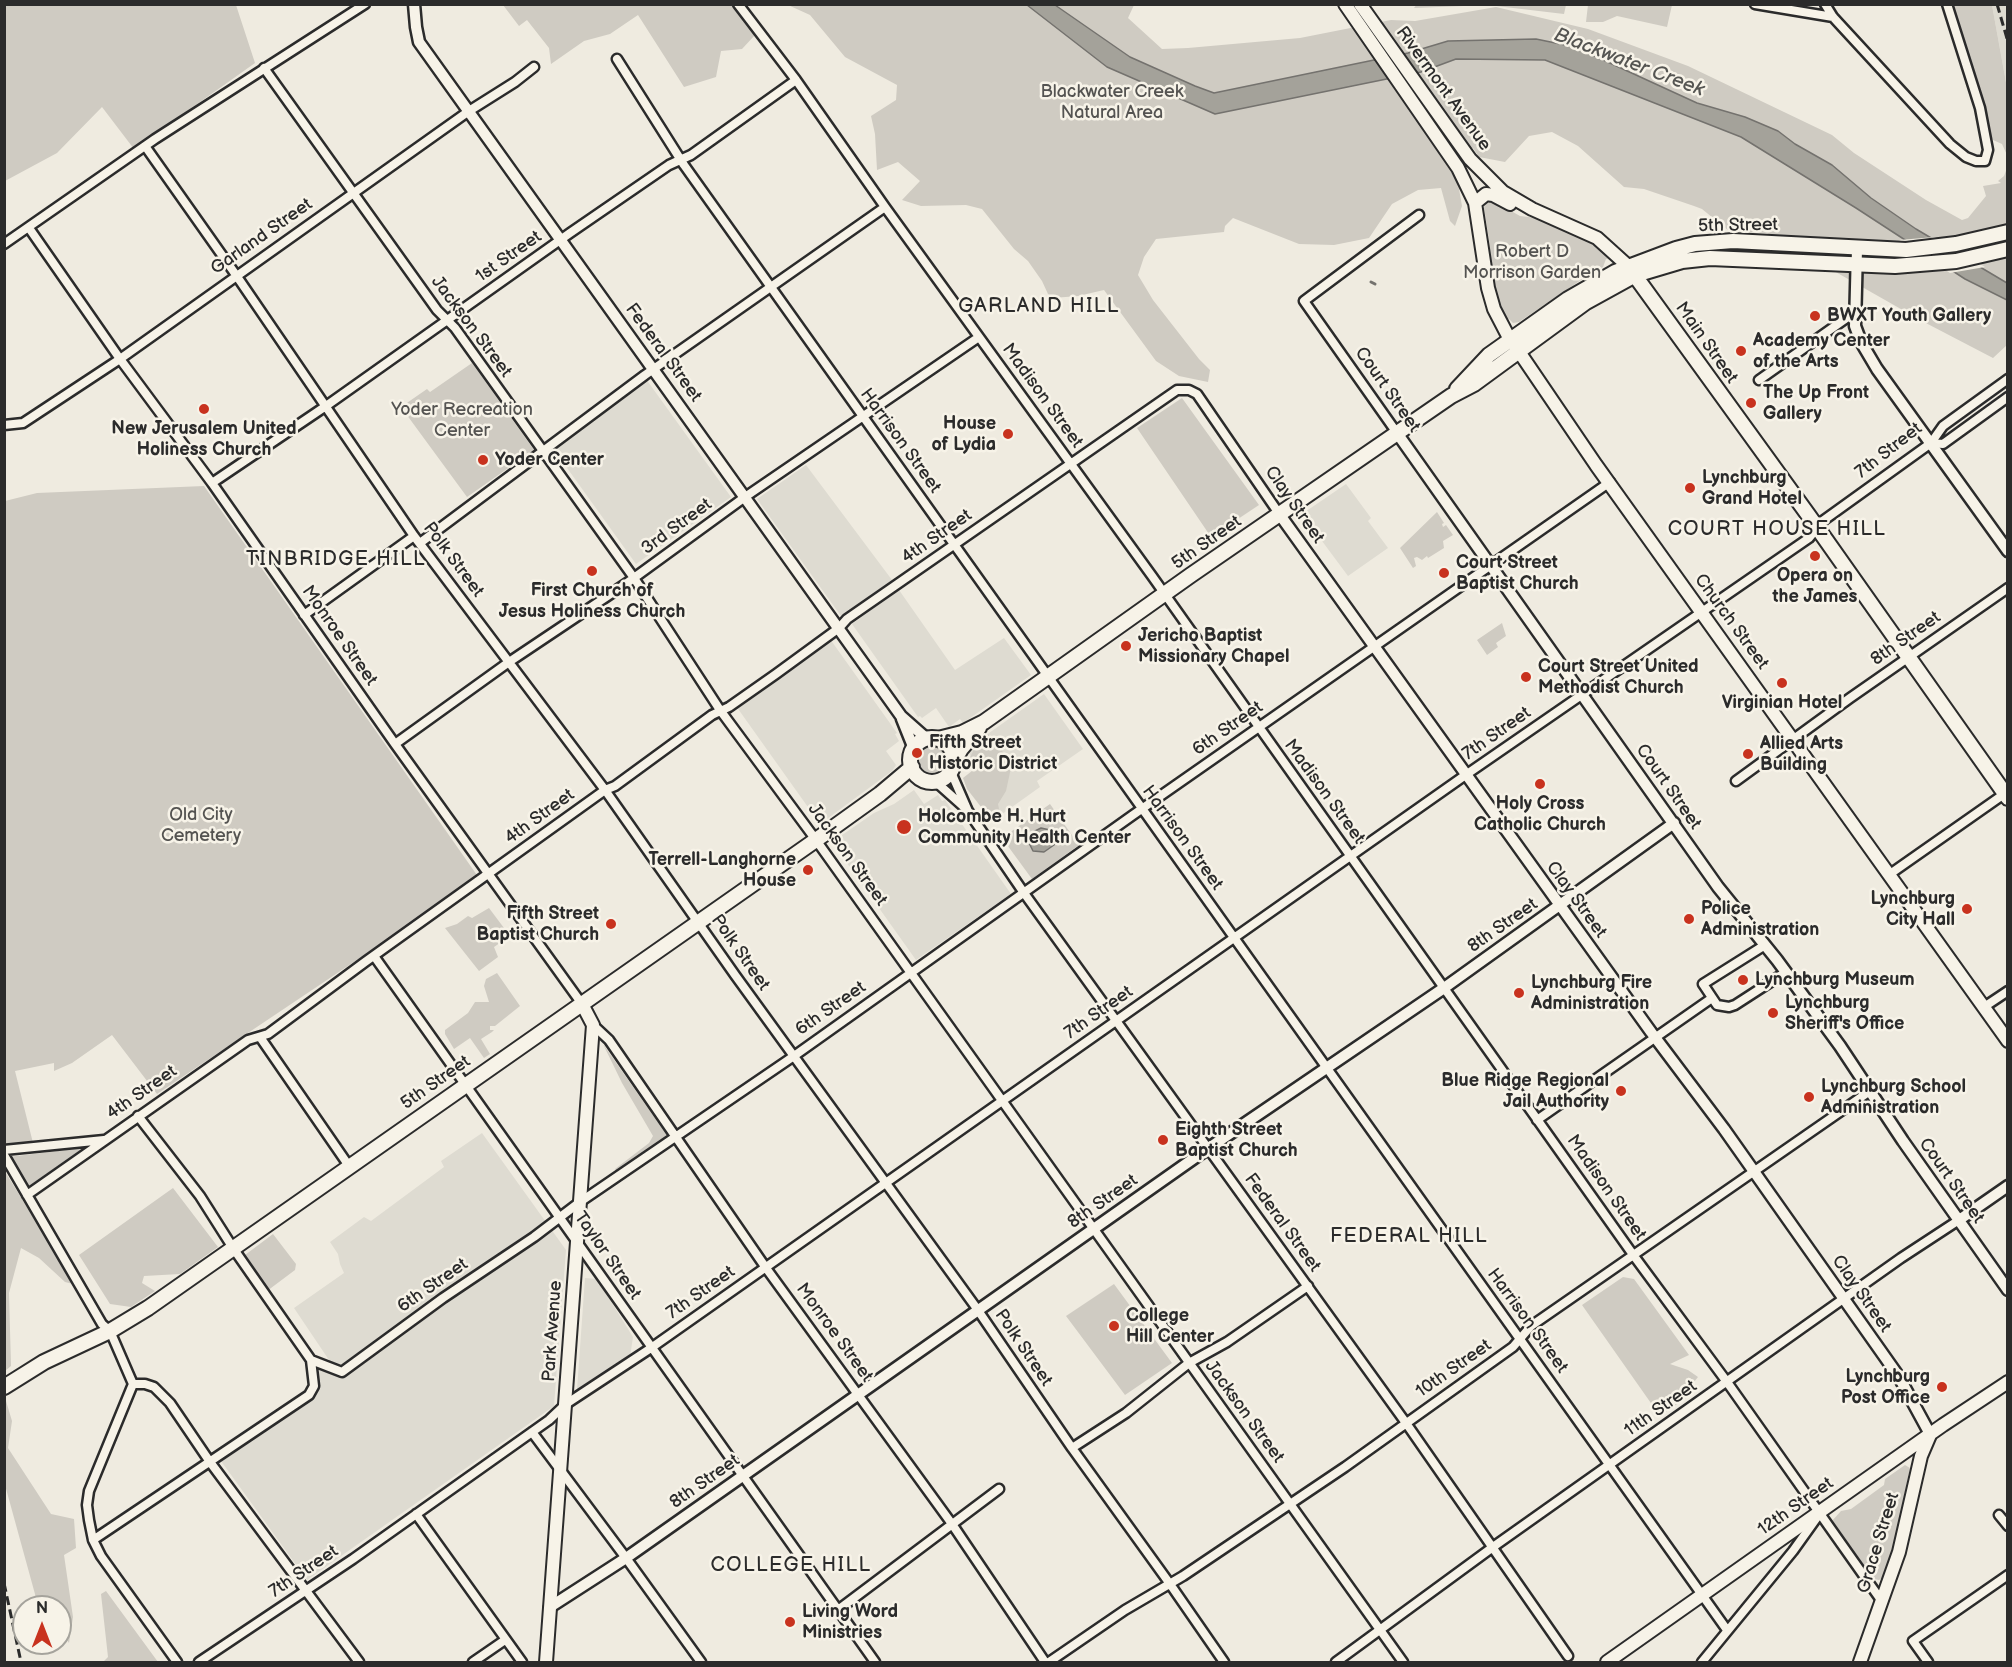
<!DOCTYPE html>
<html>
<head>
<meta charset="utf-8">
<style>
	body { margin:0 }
	#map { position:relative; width:2012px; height:1667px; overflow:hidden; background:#efebe0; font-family:"Balsamiq Sans",sans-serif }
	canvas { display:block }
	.frame { position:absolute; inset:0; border:6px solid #2b2b2b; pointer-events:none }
	.north { position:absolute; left:12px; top:1595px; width:60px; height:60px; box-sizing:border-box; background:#f7f3e8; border:2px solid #a5a39c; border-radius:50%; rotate:0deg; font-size:16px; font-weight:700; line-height:24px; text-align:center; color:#2b2b2b }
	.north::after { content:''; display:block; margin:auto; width:21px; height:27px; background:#c8321e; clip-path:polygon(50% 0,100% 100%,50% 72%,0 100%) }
</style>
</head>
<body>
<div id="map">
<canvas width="2012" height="1667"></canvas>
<div class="frame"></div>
<div class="north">N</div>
</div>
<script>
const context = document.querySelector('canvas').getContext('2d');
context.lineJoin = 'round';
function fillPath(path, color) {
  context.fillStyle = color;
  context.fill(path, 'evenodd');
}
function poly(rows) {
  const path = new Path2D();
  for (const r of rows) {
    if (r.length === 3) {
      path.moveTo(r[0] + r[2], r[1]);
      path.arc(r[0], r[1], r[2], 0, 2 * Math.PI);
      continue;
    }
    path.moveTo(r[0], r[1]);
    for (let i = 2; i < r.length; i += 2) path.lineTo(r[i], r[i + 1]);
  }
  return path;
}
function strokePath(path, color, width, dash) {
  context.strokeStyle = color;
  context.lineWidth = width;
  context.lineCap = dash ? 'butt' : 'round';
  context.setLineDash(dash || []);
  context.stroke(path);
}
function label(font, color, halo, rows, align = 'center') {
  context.font = font + ' "Balsamiq Sans",sans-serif';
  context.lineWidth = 5;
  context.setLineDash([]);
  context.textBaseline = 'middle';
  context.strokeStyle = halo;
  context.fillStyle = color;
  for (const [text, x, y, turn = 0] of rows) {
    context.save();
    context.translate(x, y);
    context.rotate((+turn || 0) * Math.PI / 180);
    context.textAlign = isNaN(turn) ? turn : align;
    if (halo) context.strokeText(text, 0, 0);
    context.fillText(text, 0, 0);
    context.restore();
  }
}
fillPath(poly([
	[1992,5,2007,5,2007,88],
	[646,379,731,497,636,564,552,447],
	[806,465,892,580,841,616,757,499],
	[1346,484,1371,518,1368,521,1388,548,1348,576,1302,514],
	[899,590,955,670,1004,638,1031,675,963,723,960,719,949,727,936,708,922,718,920,716,918,717,852,624],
	[830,639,897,733,895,734,899,741,886,751,896,765,892,771,820,824,736,706],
	[1044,694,1083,749,1037,781,1040,787,991,822,967,785,979,768,968,752,984,741,982,738],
	[914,790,924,804,938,795,942,801,945,800,1011,894,916,960,832,842,874,813,894,804],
	[482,1133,566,1250,554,1406,307,1580,221,1461,313,1395,318,1386,318,1371,329,1360,294,1308,344,1273,340,1264,338,1254,330,1242,364,1217,371,1221,444,1167,441,1161],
	[585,1278,597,1279,633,1337,630,1357,577,1390]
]), '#dedbd1');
fillPath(poly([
	[1417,4,1566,4,1566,5,1564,14,1488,5,1414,8],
	[4,5,236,5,255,63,134,149,102,107,57,153,5,181],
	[503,5,738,5,755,35,742,49,721,51,716,77,684,87,638,15,610,34,584,41,551,64,549,48,527,20,519,26],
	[788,5,1134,5,1128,18,1162,49,1188,48,1300,38,1391,20,1415,21,1496,7,1588,29,1688,66,1832,135,1854,153,1926,200,1962,220,1968,218,1986,196,1983,186,2001,183,1998,181,2004,176,2007,168,2007,345,1993,358,1922,321,1767,233,1729,231,1702,209,1694,206,1644,189,1624,187,1578,146,1552,132,1529,136,1505,162,1479,157,1473,148,1444,161,1458,183,1462,206,1455,226,1450,221,1441,188,1418,190,1392,204,1369,238,1334,245,1299,244,1233,218,1225,226,1224,232,1156,239,1144,257,1138,275,1153,300,1199,359,1210,370,1208,382,1179,376,1156,361,1104,290,1078,296,1053,298,1048,294,1042,281,1028,261,1014,249,982,209,966,205,921,206,902,200,920,181,898,162,877,170,875,134,871,116,896,100,897,85,845,57,810,15],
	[1588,5,1588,4,1672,5,1667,27,1617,16,1603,22,1586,22],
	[1949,5,1992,5,2007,88,2007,155,2002,144,1993,140,1990,135,1980,98],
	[1490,199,1520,216,1537,218,1571,232,1598,246,1610,258,1606,259,1603,267,1584,278,1519,322,1513,323,1509,319,1505,321,1497,300,1492,278,1489,240,1484,208,1485,202],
	[472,363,534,450,467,497,401,407,427,389,430,392],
	[1182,398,1259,505,1211,537,1137,428],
	[204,486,479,878,157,1094,112,1035,72,1063,54,1071,54,1063,15,1071,33,1143,5,1145,5,501,37,493],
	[1437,512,1444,523,1442,524,1443,527,1446,525,1453,535,1443,541,1444,548,1428,558,1427,556,1422,560,1417,557,1414,558,1416,566,1413,568,1400,548],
	[1502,623,1506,636,1496,643,1498,647,1487,655,1477,640],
	[988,734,1012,763,1006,791,998,804,1000,814,992,821,967,789,963,778,977,767,970,757,978,742],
	[932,760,13],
	[1050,804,1079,845,1032,879,1002,838],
	[489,908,510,936,494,947,498,957,479,971,445,928,457,924,468,916,472,918],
	[497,973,520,1006,495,1026,490,1026,490,1030,494,1030,492,1032,481,1039,490,1054,484,1058,470,1038,454,1049,445,1034,445,1030,468,1013,475,1002,489,1002,484,986,486,979],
	[603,1044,668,1137,618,1174,615,1169,649,1143,653,1136,622,1083],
	[83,1148,29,1186,8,1157],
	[4,1170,51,1246,77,1285,65,1282,39,1258,21,1248,9,1293,11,1366,5,1371],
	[173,1188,218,1247,180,1274,144,1276,142,1283,155,1291,131,1307,110,1304,79,1255],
	[273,1234,296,1264,295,1270,267,1291,245,1255],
	[1623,1277,1634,1279,1689,1355,1670,1364,1688,1370,1698,1377,1690,1387,1686,1398,1660,1416,1582,1305],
	[1114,1284,1172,1363,1125,1395,1066,1316],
	[6,1401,12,1421,8,1448,51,1514,74,1519,76,1548,64,1555,73,1617,69,1643,60,1629,60,1607,38,1605,5,1485,4,1402],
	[1905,1465,1910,1468,1892,1554,1884,1577,1879,1580,1874,1579,1832,1521,1841,1511,1851,1509,1884,1485,1885,1479],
	[106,1591,158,1662,159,1662,103,1662,108,1657,101,1594]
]), '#cfcbc2');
const water = poly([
	[1027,5,1055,5,1130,57,1195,86,1214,93,1408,53,1448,41,1536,39,1575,47,1697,103,1745,117,1778,131,1795,144,1832,165,1871,198,1916,229,2007,283,2007,300,1965,279,1856,208,1741,137,1545,60,1456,59,1421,72,1215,114,1107,67,1027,5],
	[1041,828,1050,830,1056,838,1054,845,1044,852,1033,851,1028,841,1031,833,1041,828]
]);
fillPath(water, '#a4a29a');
strokePath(water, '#74726e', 1.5);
fillPath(poly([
	[1935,237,1985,267,1950,273,1899,240]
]), '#efebe0');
strokePath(poly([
	[1371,282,1375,284]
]), '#74726e', 3);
const minor = poly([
	[738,4,796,80,885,207,1152,576,1634,1256,1727,1382,1881,1600],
	[1755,4,1833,17],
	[1825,4,1833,17,1950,144,1966,157,1976,161,1985,161,1988,150,1980,108,1947,4],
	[617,59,684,165,1727,1630],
	[264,68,437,310,455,328,634,578,720,710,816,840,1403,1662],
	[145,146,236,275,414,536,605,790,735,975,975,1306,1072,1448,1170,1584,1224,1662],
	[29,228,120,359,212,483,395,744,582,1004],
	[4,244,155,139,365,4],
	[1759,380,1855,312],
	[4,425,23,423,120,359,469,111,515,82,534,67],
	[1397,433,1304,301,1419,215],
	[1931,443,1943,444,2008,397],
	[212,483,326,406,570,233,669,165,691,155,796,80],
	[420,543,645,375,885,207],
	[304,615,414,536],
	[395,744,509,662,627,583,745,497,979,337],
	[951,772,968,811,1024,893,1406,1423,1568,1656],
	[1736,781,1850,698,2008,588],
	[936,782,964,807],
	[1890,874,2007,792],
	[1765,945,1703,984,1717,1005,1729,1007,1735,1005,1786,972],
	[374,956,875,1662],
	[1984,1007,2008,991],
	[593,1025,609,1040,766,1268,952,1524,1045,1662],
	[260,1037,349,1166],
	[1537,1120,1712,998],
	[4,1150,104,1140],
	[4,1155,102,1324,110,1331,133,1384,89,1491,87,1505,89,1520,93,1540,101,1556,177,1662],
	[27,1195,248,1040,268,1034,365,962,605,790,615,786,712,715,729,707,776,674,839,628,847,619,1177,390,1189,390,1197,394,1280,515],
	[311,1360,342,1372,443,1298,534,1237,580,1202,794,1056,1133,815,1610,482],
	[133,1384,145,1384,154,1387,170,1403,210,1462,359,1662],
	[532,1432,626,1558,701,1662],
	[1072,1448,1126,1413,1189,1363,1227,1342,1308,1286],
	[416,1514,522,1662],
	[1999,1515,2008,1526],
	[93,1540,309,1395,314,1386,311,1360,233,1248,200,1196,138,1116],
	[838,1610,999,1489],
	[199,1662,353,1559,549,1420,566,1404,651,1348,1467,774,1809,538,1824,520,1931,443,1943,426,2008,379],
	[473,1662,505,1640],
	[1049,1662,1125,1610,1183,1576,1345,1467,1513,1347,1531,1326,1870,1091],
	[1336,1662,1493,1547,1901,1258,1959,1220],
	[1702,1662,1793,1551,1818,1516],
	[1928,1662,1913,1641,2008,1575]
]);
const tertiary = poly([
	[414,4,416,27,419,42,901,716,927,739],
	[1857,249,1855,326,1861,342,1877,369,2008,551],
	[1397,433,1718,887,1777,960,1840,1046,1903,1141,2008,1290],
	[1280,515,1651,1032,1724,1129,1899,1377,1930,1434],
	[902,719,914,749],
	[1959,1220,2008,1186],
	[550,1607,626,1558,1200,1154,1444,988,1674,823]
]);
const secondary = poly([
	[1345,4,1458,168,1475,203,1488,288,1494,309,1507,334,1596,465,2008,1041],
	[1360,4,1470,159,1503,192,1532,209,1597,238,1628,266],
	[1475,203,1486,194,1493,195,1510,204],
	[546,1662,593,1025,582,1004],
	[1607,1662,1943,1425,2008,1382],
	[1860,1662,1899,1552,1921,1456,1930,1435]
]);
const primary = poly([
	[1628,266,1809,516,2008,798],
	[1457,389,1489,355,1568,299,1615,272,1676,249,1695,244,1733,241,1906,250,1956,244,2008,232],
	[932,760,22],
	[938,739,962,733,984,722,1191,575,1451,396,1474,384,1586,302,1635,275,1682,261,1710,258,1895,266,1956,261,2008,249],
	[954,761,961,749,979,728],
	[4,1387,44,1362,110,1331,148,1308,823,835,880,794,912,767]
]);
strokePath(minor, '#2b2b2b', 13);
strokePath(tertiary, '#2b2b2b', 15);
strokePath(secondary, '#2b2b2b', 16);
strokePath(primary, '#2b2b2b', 18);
strokePath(minor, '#f7f3e8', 8);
strokePath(tertiary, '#f7f3e8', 10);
strokePath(secondary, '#f7f3e8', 12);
strokePath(primary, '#f7f3e8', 14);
strokePath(poly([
	[1997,4,2008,42],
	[4,1583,21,1662]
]), '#2b2b2b', 3, [9, 4.5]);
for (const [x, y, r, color] of [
	[1815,316,6,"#c8321e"],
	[1741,351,6,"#c8321e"],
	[1751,403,6,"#c8321e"],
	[204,409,6,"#c8321e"],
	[1008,434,6,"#c8321e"],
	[483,460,6,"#c8321e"],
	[1690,488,6,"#c8321e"],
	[1815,556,6,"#c8321e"],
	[592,571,6,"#c8321e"],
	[1444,573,6,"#c8321e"],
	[1126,646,6,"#c8321e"],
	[1526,677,6,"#c8321e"],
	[1782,683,6,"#c8321e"],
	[917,753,6,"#c8321e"],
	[1748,754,6,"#c8321e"],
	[1540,784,6,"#c8321e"],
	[904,827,8,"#c8321e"],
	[808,870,6,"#c8321e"],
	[1967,909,6,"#c8321e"],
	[1689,919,6,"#c8321e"],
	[611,924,6,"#c8321e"],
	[1743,980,6,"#c8321e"],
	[1519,993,6,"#c8321e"],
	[1773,1013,6,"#c8321e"],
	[1621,1091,6,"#c8321e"],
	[1809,1097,6,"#c8321e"],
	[1163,1140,6,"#c8321e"],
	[1114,1326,6,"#c8321e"],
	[1942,1387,6,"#c8321e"],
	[790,1622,6,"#c8321e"]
]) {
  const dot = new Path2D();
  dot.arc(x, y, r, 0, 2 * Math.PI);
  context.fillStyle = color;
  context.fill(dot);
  strokePath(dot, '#f7f3e8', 2);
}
label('18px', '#2b2b2b', '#f7f3e8', [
	["Rivermont Avenue",1443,89,54],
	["5th Street",1738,226,-1],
	["Garland Street",262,237,-35],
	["1st Street",509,257,-35],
	["Jackson Street",471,327,53],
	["Main Street",1706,343,55],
	["Federal Street",663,353,54],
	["Court Street",1387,390,55],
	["Madison Street",1042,396,54],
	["Harrison Street",900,441,54],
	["7th Street",1889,451,-38],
	["Clay Street",1294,505,55],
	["3rd Street",677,527,-36],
	["4th Street",937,537,-35],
	["5th Street",1207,543,-35],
	["Polk Street",453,560,53],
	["Church Street",1731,622,54],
	["Monroe Street",339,636,55],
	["8th Street",1906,639,-35],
	["6th Street",1228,729,-35],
	["7th Street",1497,734,-35],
	["Court Street",1668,787,55],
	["Madison Street",1324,792,54],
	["4th Street",540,817,-36],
	["Harrison Street",1182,838,54],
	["Jackson Street",847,855,54],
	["Clay Street",1576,900,54],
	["8th Street",1503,926,-35],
	["Polk Street",740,953,55],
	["6th Street",831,1009,-35],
	["7th Street",1099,1013,-35],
	["5th Street",436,1083,-35],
	["4th Street",142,1093,-35],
	["Court Street",1951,1181,55],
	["Madison Street",1606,1188,55],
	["8th Street",1103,1202,-35],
	["Federal Street",1282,1223,54],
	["Taylor Street",607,1256,55],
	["6th Street",433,1286,-35],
	["7th Street",701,1293,-35],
	["Clay Street",1861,1294,55],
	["Harrison Street",1527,1321,54],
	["Park Avenue",553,1331,-86],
	["Monroe Street",834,1333,54],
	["Polk Street",1023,1348,56],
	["10th Street",1454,1369,-35],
	["11th Street",1661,1409,-35],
	["Jackson Street",1244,1412,54],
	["8th Street",705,1482,-35],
	["12th Street",1796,1507,-35],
	["Grace Street",1879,1543,-73],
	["7th Street",304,1572,-34]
]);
label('18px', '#545351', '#f7f3e8', [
	["Blackwater Creek",1112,92],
	["Natural Area",1112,113],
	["Robert D",1532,252],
	["Morrison Garden",1532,273],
	["Yoder Recreation",462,410],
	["Center",462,431],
	["Old City",201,815],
	["Cemetery",201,836]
]);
label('bold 18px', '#2b2b2b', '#f7f3e8', [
	["BWXT Youth Gallery",1827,316],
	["Academy Center",1753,341],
	["of the Arts",1753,362],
	["The Up Front",1763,393],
	["Gallery",1763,414],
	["House",996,424,"right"],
	["of Lydia",996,445,"right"],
	["New Jerusalem United",204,429,"center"],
	["Holiness Church",204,450,"center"],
	["Yoder Center",495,460],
	["Lynchburg",1702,478],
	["Grand Hotel",1702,499],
	["Court Street",1456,563],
	["Baptist Church",1456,584],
	["Opera on",1815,576,"center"],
	["the James",1815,597,"center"],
	["First Church of",592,591,"center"],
	["Jesus Holiness Church",592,612,"center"],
	["Jericho Baptist",1138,636],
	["Missionary Chapel",1138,657],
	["Court Street United",1538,667],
	["Methodist Church",1538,688],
	["Virginian Hotel",1782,703,"center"],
	["Fifth Street",929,743],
	["Historic District",929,764],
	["Allied Arts",1760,744],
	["Building",1760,765],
	["Holy Cross",1540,804,"center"],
	["Catholic Church",1540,825,"center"],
	["Holcombe H. Hurt",918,817],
	["Community Health Center",918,838],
	["Terrell-Langhorne",796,860,"right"],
	["House",796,881,"right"],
	["Lynchburg",1955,899,"right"],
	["City Hall",1955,920,"right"],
	["Police",1701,909],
	["Administration",1701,930],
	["Fifth Street",599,914,"right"],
	["Baptist Church",599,935,"right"],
	["Lynchburg Museum",1755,980],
	["Lynchburg Fire",1531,983],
	["Administration",1531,1004],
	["Lynchburg",1785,1003],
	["Sheriff's Office",1785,1024],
	["Blue Ridge Regional",1609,1081,"right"],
	["Jail Authority",1609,1102,"right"],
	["Lynchburg School",1821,1087],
	["Administration",1821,1108],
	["Eighth Street",1175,1130],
	["Baptist Church",1175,1151],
	["College",1126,1316],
	["Hill Center",1126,1337],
	["Lynchburg",1930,1377,"right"],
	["Post Office",1930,1398,"right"],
	["Living Word",802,1612],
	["Ministries",802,1633]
], 'left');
label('italic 20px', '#555552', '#f7f3e8', [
	["Blackwater Creek",1629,63,21]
]);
context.letterSpacing = '1.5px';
label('20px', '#2b2b2b', '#f7f3e8', [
	["GARLAND HILL",1039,307],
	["COURT HOUSE HILL",1777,530],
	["TINBRIDGE HILL",336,560],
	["FEDERAL HILL",1409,1237],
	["COLLEGE HILL",791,1566]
]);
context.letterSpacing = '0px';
</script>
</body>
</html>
